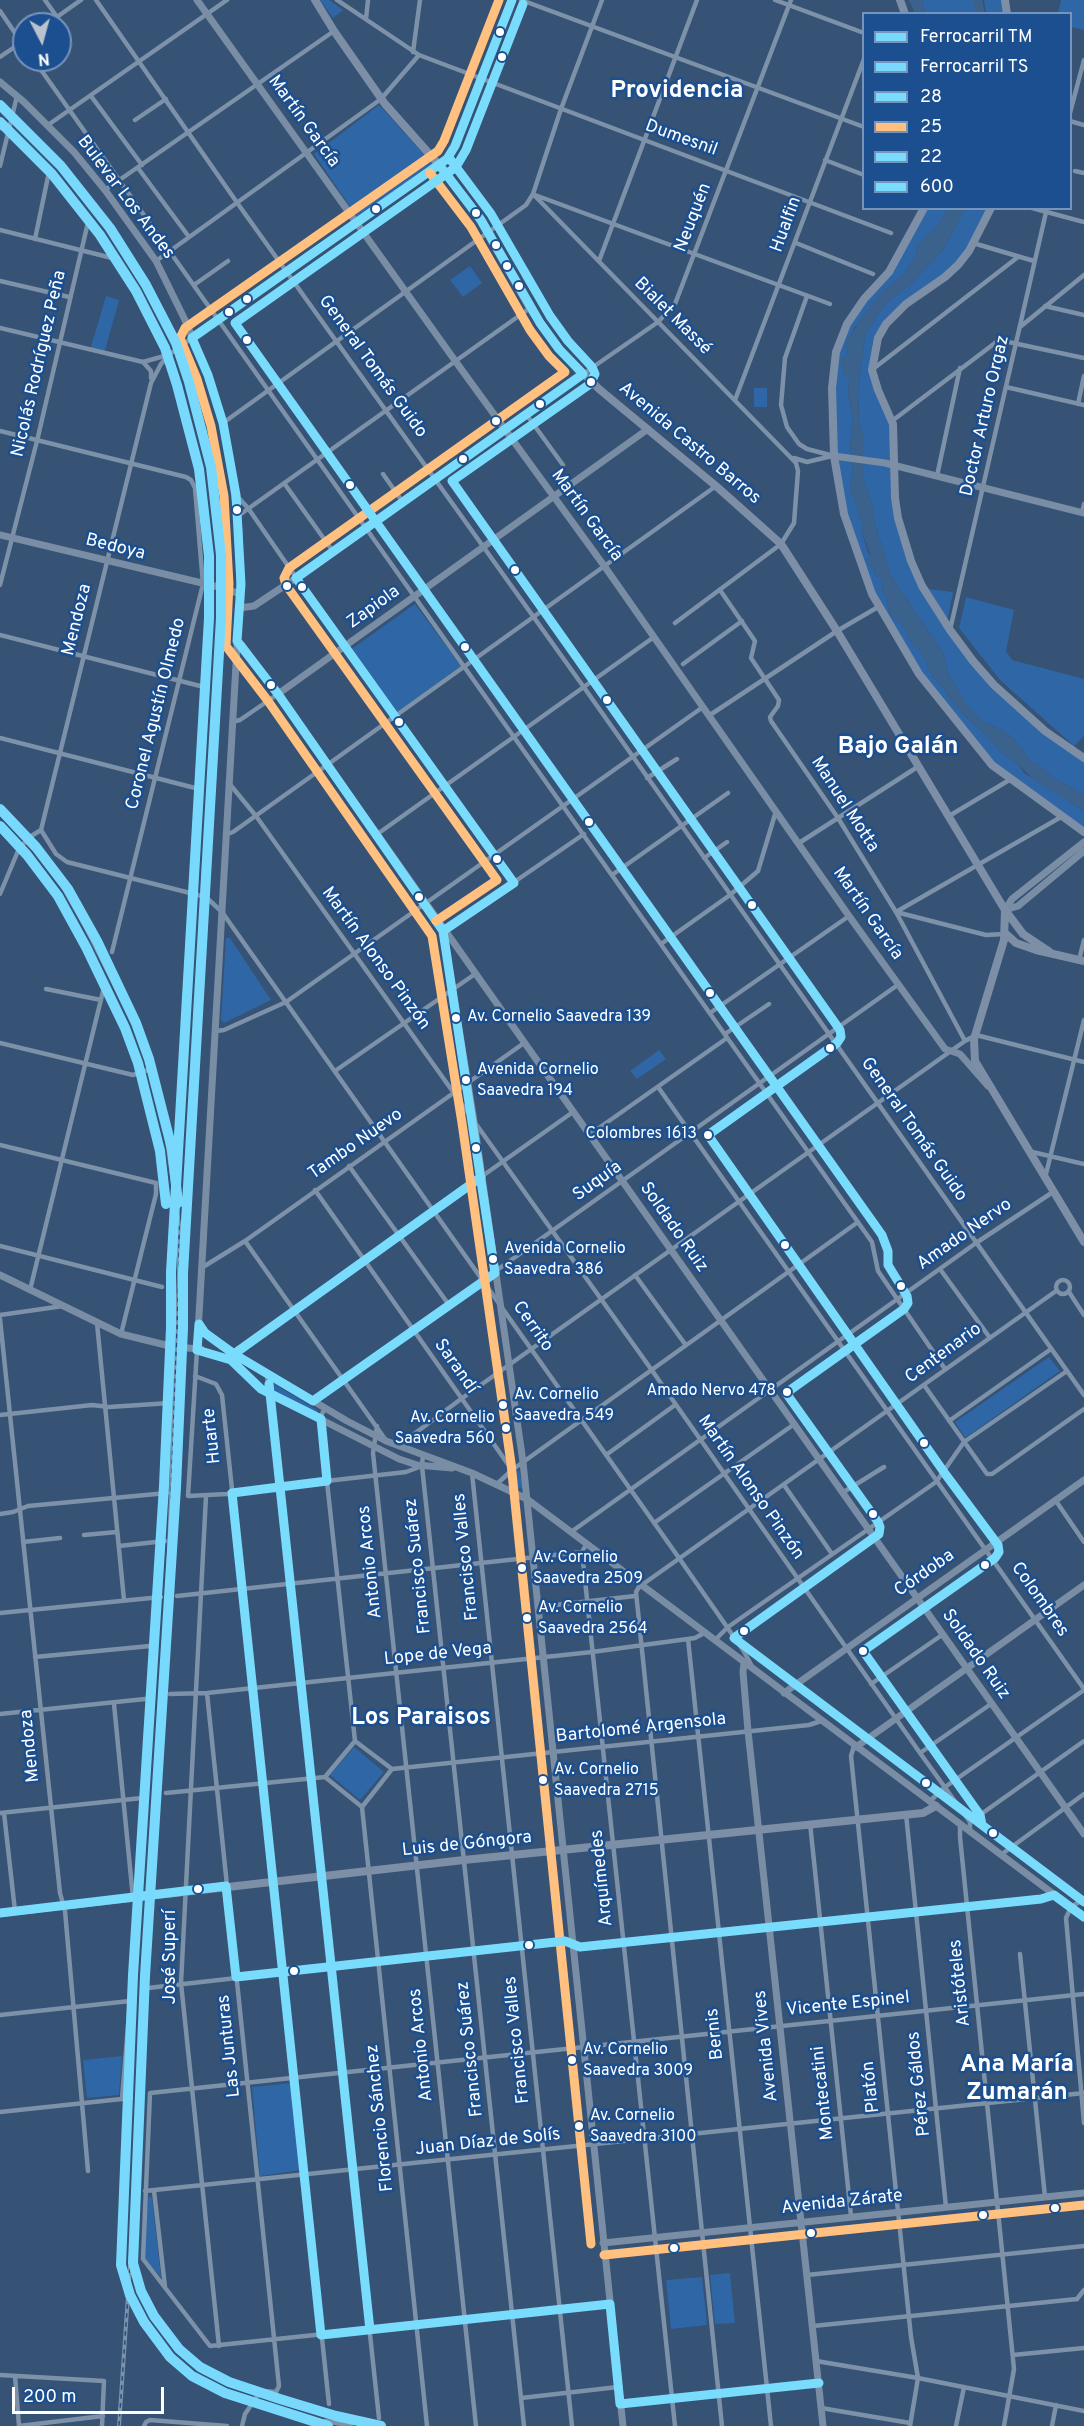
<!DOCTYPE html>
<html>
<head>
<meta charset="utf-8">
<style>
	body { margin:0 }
	#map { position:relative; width:1084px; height:2426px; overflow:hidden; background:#365274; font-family:Overpass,sans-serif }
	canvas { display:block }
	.legend { position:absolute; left:862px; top:12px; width:210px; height:198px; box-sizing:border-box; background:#1b4f8f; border:2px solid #7695bc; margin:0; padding:8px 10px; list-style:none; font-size:18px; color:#fff }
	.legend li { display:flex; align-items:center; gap:12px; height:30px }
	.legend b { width:30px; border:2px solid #7695bc }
	.north { position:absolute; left:12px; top:12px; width:60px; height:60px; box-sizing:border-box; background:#1b4f8f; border:2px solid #7695bc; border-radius:50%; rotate:174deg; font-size:16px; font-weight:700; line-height:24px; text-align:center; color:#fff }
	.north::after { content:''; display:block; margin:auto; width:21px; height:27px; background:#b9c2ce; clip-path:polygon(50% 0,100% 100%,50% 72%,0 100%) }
	.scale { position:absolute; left:12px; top:2387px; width:152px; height:27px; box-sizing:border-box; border:3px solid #fff; border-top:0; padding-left:8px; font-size:18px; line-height:21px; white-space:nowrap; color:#fff; -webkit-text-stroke:4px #1b4f8f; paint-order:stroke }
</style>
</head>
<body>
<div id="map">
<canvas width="1084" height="2426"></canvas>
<ul class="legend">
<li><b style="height:8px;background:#79d9fd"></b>Ferrocarril TM</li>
<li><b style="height:8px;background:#79d9fd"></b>Ferrocarril TS</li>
<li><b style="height:8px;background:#7adcfc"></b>28</li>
<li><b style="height:8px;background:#ffc080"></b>25</li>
<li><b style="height:8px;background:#7adcfc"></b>22</li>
<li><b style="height:8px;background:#7adcfc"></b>600</li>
</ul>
<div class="north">N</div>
<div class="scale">200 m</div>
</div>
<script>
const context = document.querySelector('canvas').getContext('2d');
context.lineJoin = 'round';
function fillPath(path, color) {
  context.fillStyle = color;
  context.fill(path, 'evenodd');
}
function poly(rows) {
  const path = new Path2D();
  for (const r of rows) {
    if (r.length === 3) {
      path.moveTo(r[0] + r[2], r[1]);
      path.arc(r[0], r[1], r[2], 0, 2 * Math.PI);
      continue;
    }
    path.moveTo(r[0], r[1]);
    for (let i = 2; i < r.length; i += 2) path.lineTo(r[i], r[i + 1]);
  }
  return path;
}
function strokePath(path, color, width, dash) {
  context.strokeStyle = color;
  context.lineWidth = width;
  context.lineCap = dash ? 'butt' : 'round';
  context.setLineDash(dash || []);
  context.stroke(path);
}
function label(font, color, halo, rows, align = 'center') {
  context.font = font + ' Overpass,sans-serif';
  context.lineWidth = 5;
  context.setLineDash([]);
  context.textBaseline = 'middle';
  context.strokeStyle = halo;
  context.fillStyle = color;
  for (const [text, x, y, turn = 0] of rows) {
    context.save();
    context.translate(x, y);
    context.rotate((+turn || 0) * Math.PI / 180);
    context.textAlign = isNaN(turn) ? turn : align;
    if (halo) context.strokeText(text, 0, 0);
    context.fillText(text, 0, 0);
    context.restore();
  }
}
fillPath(poly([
	[320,0,329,0,343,10,333,18],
	[922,0,975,0,974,5,981,10,977,13,925,13],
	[984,0,1005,0,1007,13,986,13],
	[1061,0,1084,0,1084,30,1071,27,1070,14,1058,13],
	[379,105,434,165,357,217,314,154],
	[924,209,948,209,937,227,922,240,916,249,917,254,903,275,881,293,855,327,846,344,848,354,841,360,849,380,848,395,853,419,850,445,853,469,850,486,859,517,861,519,861,530,876,576,880,577,883,584,881,589,887,599,890,615,901,624,914,646,919,649,933,677,945,689,947,695,964,715,981,730,1001,752,1019,765,1024,773,1084,811,1084,832,992,765,919,674,867,583,835,467,832,388,843,332,878,285],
	[965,209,991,209,958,265,886,324,873,362,888,410,895,498,922,586,994,685,1084,758,1084,795,1055,779,1037,764,1032,763,1015,740,1004,731,983,722,969,709,947,672,945,657,938,645,891,576,875,524,873,507,864,481,864,437,859,423,858,390,865,336,878,314,891,299,910,285,943,250],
	[470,266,482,283,463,297,450,280],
	[106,296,119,300,104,354,90,350],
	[754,388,767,388,767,407,754,407],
	[928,589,953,592,947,622],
	[966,597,1014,610,1006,651,1012,660,1084,679,1084,736,1074,746,1000,680,959,628],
	[415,604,461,666,395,714,350,650],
	[226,938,230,938,271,1000,224,1023,221,1020],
	[659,1050,666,1059,637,1079,630,1071],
	[1049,1357,1060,1371,965,1438,955,1422],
	[271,1382,317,1410,318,1415,274,1394],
	[519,1470,523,1487,520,1489,506,1478],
	[354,1747,384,1772,360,1800,330,1775],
	[122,2056,119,2095,87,2098,83,2060],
	[292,2083,301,2170,260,2176,252,2087],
	[151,2196,152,2199,161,2277,143,2258,148,2198],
	[730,2273,735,2323,715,2324,710,2275],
	[702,2277,707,2325,671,2329,666,2280]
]), '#2f66a5');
fillPath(poly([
	[909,0,922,0,925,13,915,13],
	[948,209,965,209,943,250,910,285,891,299,878,314,865,336,858,390,859,423,864,437,864,481,873,507,875,524,891,576,938,645,945,657,947,672,969,708,983,722,1004,731,1015,740,1032,763,1037,764,1055,779,1084,795,1084,811,1033,779,1019,765,1001,752,981,730,959,710,947,695,945,689,933,677,919,649,914,646,901,624,890,615,887,599,881,589,883,584,880,577,876,576,874,569,869,566,867,559,870,553,861,530,861,519,859,517,850,486,853,469,850,445,853,420,848,395,849,380,844,376,841,360,848,354,846,344,861,318,881,293,903,275,917,254,916,249,922,240,937,227]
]), '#3b618d');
strokePath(poly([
	[978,0,980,14]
]), '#3b618d', 9);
strokePath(poly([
	[45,0,57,17],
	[96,0,238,204,583,686,1084,1395],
	[337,0,419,55,891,233],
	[521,0,864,127],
	[775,0,864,33],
	[0,11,24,46],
	[366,19,368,0],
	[47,24,81,0],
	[413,52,420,0],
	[0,57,22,42],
	[34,60,872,1242,878,1271,945,1369],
	[91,96,142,165],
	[1070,113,1084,60],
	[135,120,166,99],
	[1070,121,1084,125],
	[48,125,227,0],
	[0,128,9,130],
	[825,160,864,175],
	[0,166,17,96],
	[138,168,189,237],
	[1075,171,1084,173],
	[105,190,334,31],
	[533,194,796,463,798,471,794,523,781,544,675,623],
	[535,195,830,304],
	[1032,208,1084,222],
	[0,230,112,258],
	[35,239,49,172],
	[796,243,873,274],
	[973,243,1034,261],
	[156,261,381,99,419,55],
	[599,261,697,0],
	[0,281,69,297],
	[194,285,228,261],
	[807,296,785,358,781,405,787,427,799,444,807,449,834,456],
	[1045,306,1084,315],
	[1020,327,1084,275],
	[0,328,143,362,168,355],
	[192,338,170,354,161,364,151,383,41,830,56,854,67,862,198,895,208,899,222,912,679,1558,743,1650,753,1668],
	[143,362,151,371,151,378],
	[873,369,1018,257],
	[583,374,658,322,675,304,791,0],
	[1006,387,1084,405],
	[735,400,864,59],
	[1078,404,1084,376],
	[526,414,563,465],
	[892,421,999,340,1084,358],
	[223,423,526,205,533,194,561,109,602,0],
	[0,431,186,477,191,480,195,488,203,584,112,952],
	[794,458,807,462,832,456],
	[383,474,402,501],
	[937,476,960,368],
	[284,483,332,550],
	[236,495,248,508,344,647,514,883],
	[1082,513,1084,504],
	[238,516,530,308],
	[0,585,37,441,89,218],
	[720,590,755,641,751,658,779,700,778,706,770,717,771,721,838,818,896,912,965,1041],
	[950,630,1047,208],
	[0,635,208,688],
	[683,664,742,621],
	[710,715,837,631,878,607],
	[232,722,240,720,278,694],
	[0,738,199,789],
	[647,778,677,759],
	[228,782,256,816,651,1369,920,1753,970,1822,970,1831],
	[949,816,1011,779],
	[225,835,233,832,327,765,716,486],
	[376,835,654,637],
	[799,843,919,766],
	[704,858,727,842],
	[612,875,728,793],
	[0,894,18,851,28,838,41,830],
	[896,912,1061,817],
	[896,912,986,935,1004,934],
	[443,931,584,834],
	[661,944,730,895,758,871,776,811],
	[1079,960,1084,940],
	[46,989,101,1000],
	[710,1013,849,916],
	[216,1031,224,1030,286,1002,703,707],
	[725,1034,769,1004],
	[0,1043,133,1075,148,1070],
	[335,1071,475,974],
	[658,1087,1084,1689],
	[589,1135,727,1038],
	[0,1145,156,1183,156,1194,121,1334],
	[1028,1151,1084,1164],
	[349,1166,449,1305],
	[1045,1178,1084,1020],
	[315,1190,512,1470],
	[245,1241,385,1439],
	[0,1246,162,1287],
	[203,1267,245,1241,524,1043],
	[940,1269,990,1338],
	[635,1275,685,1344],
	[1063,1287,7],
	[30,1290,105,983],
	[1069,1292,1084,1315],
	[0,1315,63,1306],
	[0,1319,60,1893,65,1911,88,2171],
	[97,1323,124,1600],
	[197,1350,188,1496,227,1494,238,1491,406,1472,422,1466],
	[234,1354,294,1309,573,1112],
	[267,1374,379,2418],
	[195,1376,216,1384,222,1395,329,2404],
	[924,1385,987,1474,992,1474,1084,1409],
	[313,1401,899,984],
	[325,1408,321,1416,321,1426,355,1741,325,1777],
	[0,1415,92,1405,109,1407,170,1403],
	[949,1421,1051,1349],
	[377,1426,373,1453,476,2426],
	[401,1447,406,1440,461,1399,965,1041,976,1035,1084,1062],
	[423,1455,422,1466,524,2426],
	[606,1455,675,1405],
	[472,1473,572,2426],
	[498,1483,512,1470,858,1222],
	[784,1485,832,1554],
	[842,1493,884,1467],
	[206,1496,181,1983,219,2346],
	[1056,1501,1084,1542],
	[0,1514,13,1512,28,1506,167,1493],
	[654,1523,793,1425],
	[571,1532,976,1243,1053,1192],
	[84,1535,117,1532],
	[23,1542,60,1538],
	[587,1543,582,1552,675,2426],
	[119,1546,165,1541],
	[177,1596,582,1552],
	[537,1607,635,1596],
	[0,1613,161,1597],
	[688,1639,771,2426],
	[716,1639,728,1627,936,1482,964,1442,1067,1371],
	[35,1657,150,1646],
	[871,1684,942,1635],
	[207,1693,279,2386,276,2392,263,2391,258,2395,245,2414,242,2426],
	[170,1694,207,1693,592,1652,695,1638,706,1632],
	[114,1704,133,1898],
	[0,1714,145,1699],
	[355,1741,392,1769],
	[854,1746,851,1756,911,2337,918,2378,910,2426],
	[920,1753,991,1704],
	[392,1769,809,1725,821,1721],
	[325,1777,362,1807,427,2426],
	[166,1793,325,1777],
	[929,1802,945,1787,1084,1690],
	[362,1807,392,1769],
	[0,1813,142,1798],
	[4,1813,15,1911],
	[906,1814,946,2207],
	[970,1822,1084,1741],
	[810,1823,851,2216],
	[960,1824,960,1837,1014,2369,1004,2426],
	[1002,1854,1084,1794],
	[1084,1899,1071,1907,1066,1918,1084,2123],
	[1020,1954,1045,2197],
	[148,1988,565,1941,580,1947,1041,1899,1054,1895],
	[0,2015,130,2001,122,2099],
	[0,2112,131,2098],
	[145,2191,1084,2093],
	[154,2191,165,2287],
	[807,2275,1084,2246],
	[1077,2299,1084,2290],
	[610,2304,210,2346,143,2259,150,2093,1084,1994],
	[813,2326,1077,2299],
	[1013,2355,1084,2348],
	[816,2361,918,2378,1084,2411],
	[0,2375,104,2381],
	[15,2376,19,2426],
	[521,2398,618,2387],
	[620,2404,819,2383],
	[821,2408,910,2423],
	[19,2426,103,2416],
	[102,2426,104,2381],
	[144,2426,146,2422,150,2420,227,2426],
	[321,2426,322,2422,326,2421,351,2426],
	[722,2426,636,1592,639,1587,1056,1291],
	[956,2426,964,2387],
	[1052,2426,1056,2405]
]), '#7d92a8', 4.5);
strokePath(poly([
	[197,0,456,362,605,567,849,916,945,1049,960,1054,988,1086],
	[0,82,24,102,74,152,105,190,156,261,185,320,208,375,223,423,230,459,239,531,240,594,197,1350],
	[192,338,447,159,455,146,512,0],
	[834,456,885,463,1084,513],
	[0,535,223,588,240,594],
	[239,608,254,606,296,578,583,374],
	[237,641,242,645,278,694,1084,1834],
	[278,694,648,429],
	[1005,910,1012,899,1084,842],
	[1005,910,1018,906,1084,851],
	[443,931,474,1121,523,1462,623,2426],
	[0,1275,121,1334,174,1347,201,1349],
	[199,1324,205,1333,234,1354,347,1421,386,1441,472,1473,527,1499,1084,1917],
	[197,1350,231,1360,261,1389,399,1459,417,1465,452,1468],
	[744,1663,743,1672,748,1731,823,2426],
	[784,1693,1084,1480],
	[856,1747,1084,1585],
	[603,2243,1084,2193]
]), '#798da4', 7);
strokePath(poly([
	[315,0,334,31,385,104,440,166,475,211,530,308,559,349,599,389,716,486,781,544,837,631,1005,910,1023,934,1050,952],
	[900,0,905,14],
	[1005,0,1007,14],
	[924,208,889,272,864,299,847,324,836,352,832,388,834,456,844,514,872,594,919,674,992,765,1084,832],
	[991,208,969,251,958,265,945,277,906,304,886,324,878,338,872,370,878,390,893,424,895,498,898,518,911,561,922,586,950,630,973,661,994,685,1045,731,1084,758],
	[1005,911,1004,940,974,1039,975,1061,1084,1242],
	[1005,933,1016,943,1036,950,1084,961],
	[0,1913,464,1860,923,1813,936,1806]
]), '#7d8ea7', 8);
const rail = poly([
	[0,813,36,852,63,887,86,928,136,1028,145,1052,166,1134,179,1225,179,1273,168,1580,145,1942,131,2252,119,2426]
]);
strokePath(rail, '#7e92a7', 4);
strokePath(rail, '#1b4f8f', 1.5, [4.5]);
strokePath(poly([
	[440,166,481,220,540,323,559,349,583,374,296,578,514,883,443,931],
	[199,1324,205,1333,234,1354,313,1401,495,1273,443,931,278,694,237,641,241,584,236,495,223,423,208,375,192,338,447,159,455,146,512,0],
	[199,1324,197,1350,231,1360,261,1389,321,1419,327,1481,232,1493,321,2335,610,2304],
	[234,1354,481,1177],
	[269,1384,370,2330],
	[610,2304,620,2404],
	[620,2404,819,2383]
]), '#7adcfc', 9);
strokePath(poly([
	[499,0,444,141,438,151,185,328,180,338,197,379,211,426,224,496,229,584,226,646,268,701,432,936,462,1123,511,1463,591,2244],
	[430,173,471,227,530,330,549,356,565,372,289,568,284,578,286,585,497,880,436,921],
	[604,2255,1084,2205]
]), '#ffc080', 9);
strokePath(poly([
	[523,4,466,150,456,167,235,323,882,1235,888,1251,888,1265,907,1296,908,1303,904,1309,786,1393,878,1522,880,1527,879,1534,734,1638,1084,1902],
	[450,159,491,214,550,316,568,341,592,367,595,374,590,384,452,481,840,1030,841,1037,837,1043,708,1135,946,1475,998,1545,999,1552,995,1558,863,1651,980,1815,982,1825]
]), '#7adcfc', 9);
strokePath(poly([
	[0,1913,226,1886,236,1977,565,1941,580,1947,1041,1899,1054,1895,1084,1917]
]), '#7adcfc', 9);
strokePath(poly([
	[0,105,61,166,110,228,146,285,176,343,189,382,211,467,221,555,221,618,183,1273,183,1328,176,1487,145,1976,133,2263,141,2291,154,2316,179,2349,200,2367,229,2382,280,2399,336,2416,381,2426],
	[0,809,36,847,68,889,97,941,136,1023,149,1059,172,1149,178,1203]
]), '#79d9fd', 10);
strokePath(poly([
	[0,122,52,174,100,235,136,291,165,348,177,385,199,469,209,556,209,618,171,1272,171,1328,164,1486,133,1975,121,2265,130,2295,144,2322,170,2357,192,2376,225,2393,328,2426],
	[0,826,27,855,58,896,86,947,125,1028,138,1063,160,1151,166,1204]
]), '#79d9fd', 10);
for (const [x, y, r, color] of [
	[500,32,5,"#fff"],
	[502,57,5,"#fff"],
	[376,209,5,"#fff"],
	[476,213,5,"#fff"],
	[496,245,5,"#fff"],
	[507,266,5,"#fff"],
	[519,286,5,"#fff"],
	[247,299,5,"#fff"],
	[229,312,5,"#fff"],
	[247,340,5,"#fff"],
	[591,382,5,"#fff"],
	[540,404,5,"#fff"],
	[496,421,5,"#fff"],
	[463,459,5,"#fff"],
	[350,485,5,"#fff"],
	[237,510,5,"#fff"],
	[515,570,5,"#fff"],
	[287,586,5,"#fff"],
	[302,587,5,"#fff"],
	[465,647,5,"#fff"],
	[271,685,5,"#fff"],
	[607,700,5,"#fff"],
	[399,722,5,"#fff"],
	[589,822,5,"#fff"],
	[497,859,5,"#fff"],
	[419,897,5,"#fff"],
	[752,905,5,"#fff"],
	[710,993,5,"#fff"],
	[456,1018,5,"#fff"],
	[830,1048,5,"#fff"],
	[466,1080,5,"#fff"],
	[708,1135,5,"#fff"],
	[476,1148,5,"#fff"],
	[785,1245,5,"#fff"],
	[493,1259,5,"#fff"],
	[901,1286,5,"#fff"],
	[787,1392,5,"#fff"],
	[503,1405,5,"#fff"],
	[506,1428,5,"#fff"],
	[924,1443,5,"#fff"],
	[873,1514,5,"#fff"],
	[985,1565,5,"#fff"],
	[522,1568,5,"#fff"],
	[527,1618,5,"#fff"],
	[744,1631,5,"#fff"],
	[863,1651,5,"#fff"],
	[543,1780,5,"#fff"],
	[926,1783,5,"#fff"],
	[993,1833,5,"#fff"],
	[198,1889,5,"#fff"],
	[529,1945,5,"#fff"],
	[294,1971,5,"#fff"],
	[572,2060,5,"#fff"],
	[579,2126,5,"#fff"],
	[1055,2208,5,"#fff"],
	[983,2215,5,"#fff"],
	[811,2233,5,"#fff"],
	[674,2248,5,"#fff"]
]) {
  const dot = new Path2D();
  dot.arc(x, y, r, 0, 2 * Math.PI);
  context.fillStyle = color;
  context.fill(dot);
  strokePath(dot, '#1b4f8f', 2);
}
label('16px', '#fff', '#1b4f8f', [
	["Av. Cornelio Saavedra 139",467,1018],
	["Avenida Cornelio",477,1071],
	["Saavedra 194",477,1092],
	["Colombres 1613",697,1135,"right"],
	["Avenida Cornelio",504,1250],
	["Saavedra 386",504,1271],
	["Amado Nervo 478",776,1392,"right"],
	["Av. Cornelio",514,1396],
	["Saavedra 549",514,1417],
	["Av. Cornelio",495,1419,"right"],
	["Saavedra 560",495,1440,"right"],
	["Av. Cornelio",533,1559],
	["Saavedra 2509",533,1580],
	["Av. Cornelio",538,1609],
	["Saavedra 2564",538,1630],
	["Av. Cornelio",554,1771],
	["Saavedra 2715",554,1792],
	["Av. Cornelio",583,2051],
	["Saavedra 3009",583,2072],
	["Av. Cornelio",590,2117],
	["Saavedra 3100",590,2138]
], 'left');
label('18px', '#fff', '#1b4f8f', [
	["Martín García",303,122,54],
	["Dumesnil",681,139,20],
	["Bulevar Los Andes",125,198,53],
	["Neuquén",694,218,-69],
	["Hualfin",787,225,-70],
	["Bialet Massé",672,317,45],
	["Nicolás Rodríguez Peña",40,364,-77],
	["General Tomás Guido",372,367,54],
	["Doctor Arturo Orgaz",986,416,-77],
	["Avenida Castro Barros",689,444,40],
	["Martín García",586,516,54],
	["Bedoya",115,548,14],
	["Zapiola",374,608,-36],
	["Mendoza",78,620,-76],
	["Coronel Agustín Olmedo",157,714,-76],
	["Manuel Motta",844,805,57],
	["Martín García",867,914,55],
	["Martín Alonso Pinzón",375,959,54],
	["General Tomás Guido",913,1130,55],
	["Tambo Nuevo",356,1145,-35],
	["Suquía",598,1182,-36],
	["Soldado Ruiz",673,1228,55],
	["Amado Nervo",965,1235,-35],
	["Cerrito",532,1327,55],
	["Centenario",944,1354,-36],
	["Sarandí",455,1367,55],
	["Huarte",213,1436,-96],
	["Martín Alonso Pinzón",750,1488,55],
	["Francisco Valles",467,1557,-96],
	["Antonio Arcos",371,1562,-96],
	["Francisco Suárez",419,1566,-96],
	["Córdoba",925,1574,-35],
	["Colombres",1039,1600,55],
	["Lope de Vega",438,1655,-6],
	["Soldado Ruiz",975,1655,55],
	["Bartolomé Argensola",641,1729,-6],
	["Mendoza",31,1746,-96],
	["Luis de Góngora",467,1845,-6],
	["Arquímedes",603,1878,-96],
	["José Superí",171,1957,-90],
	["Aristóteles",961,1983,-96],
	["Vicente Espinel",848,2005,-6],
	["Bernis",716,2034,-96],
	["Francisco Valles",518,2040,-96],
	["Antonio Arcos",422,2045,-96],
	["Las Junturas",230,2046,-96],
	["Avenida Vives",767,2046,-96],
	["Francisco Suárez",471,2049,-96],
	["Pérez Gáldos",920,2084,-96],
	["Platón",872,2087,-96],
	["Montecatini",824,2093,-96],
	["Florencio Sánchez",381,2118,-96],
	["Juan Díaz de Solís",488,2143,-6],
	["Avenida Zárate",842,2203,-6]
]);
label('bold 24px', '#fff', '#1b4f8f', [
	["Providencia",677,92],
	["Bajo Galán",898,748],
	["Los Paraisos",421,1719],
	["Ana María",1017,2066],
	["Zumarán",1017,2094]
]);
</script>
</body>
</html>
